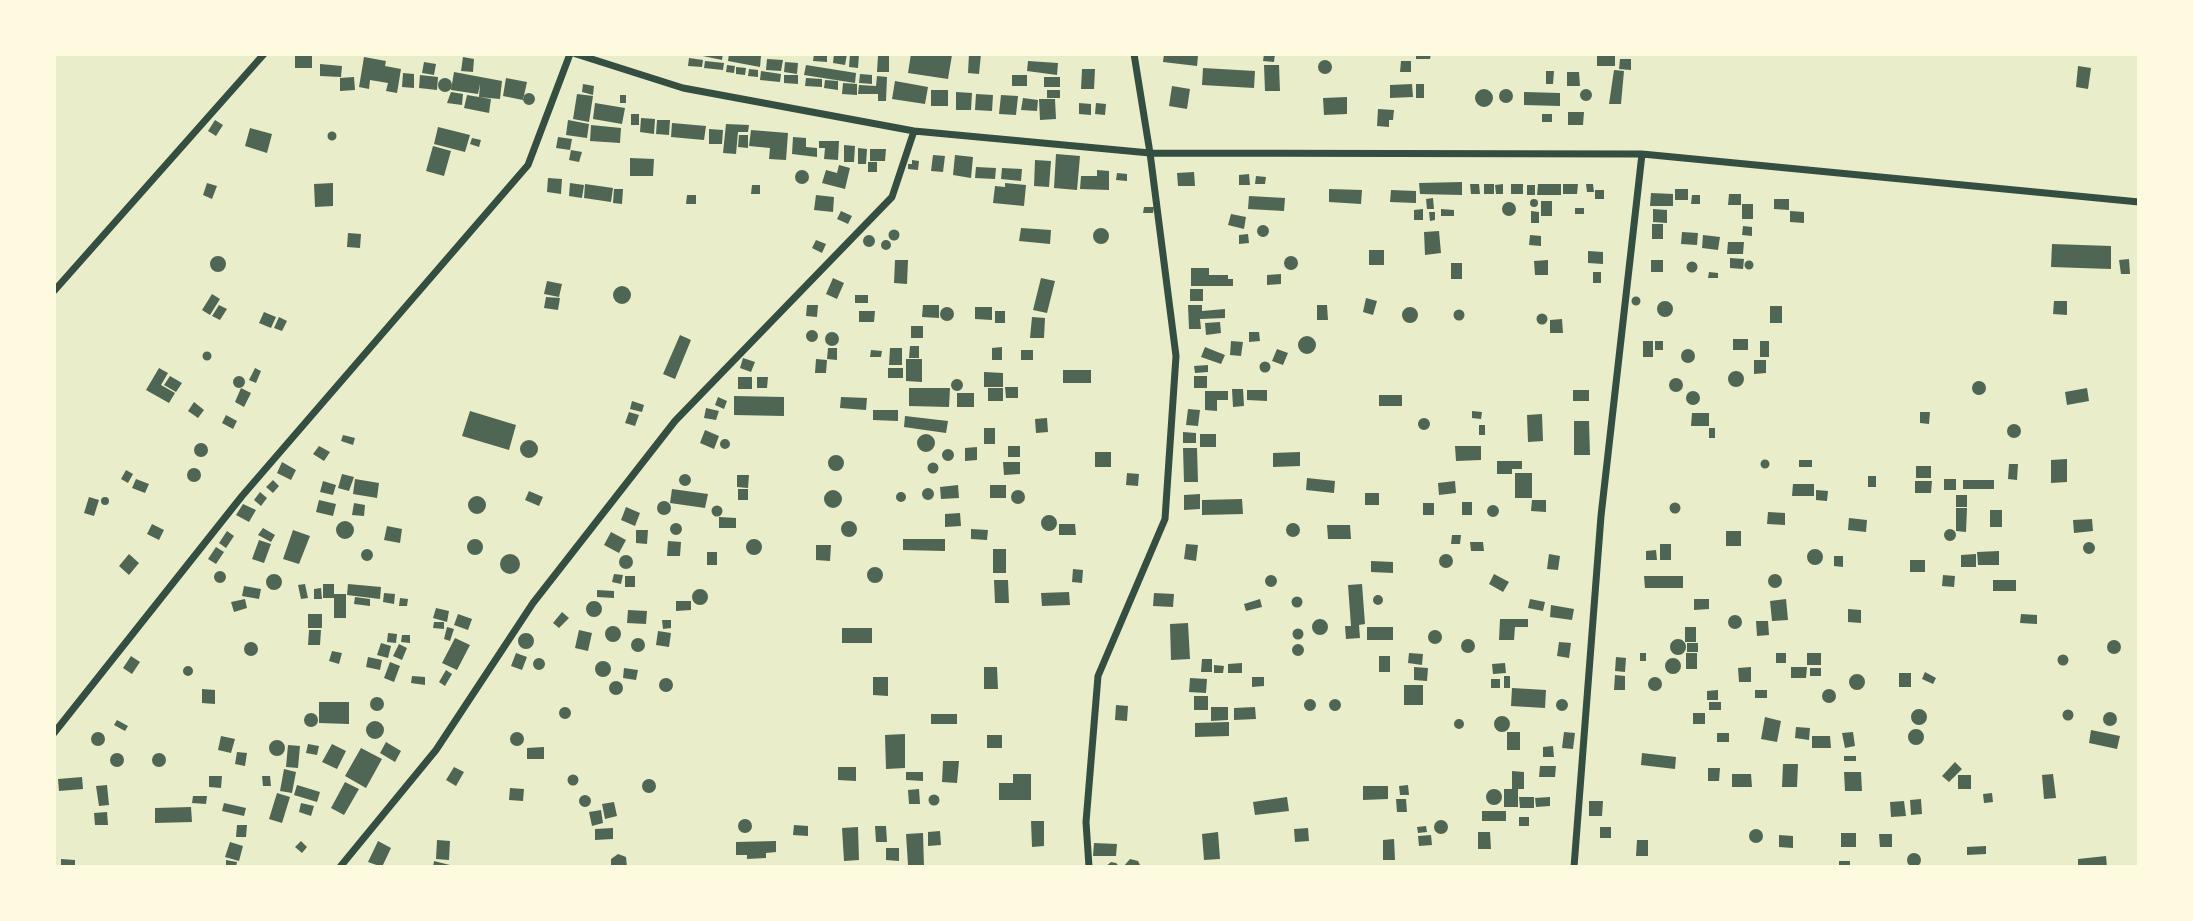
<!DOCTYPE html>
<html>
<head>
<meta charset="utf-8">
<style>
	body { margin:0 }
	#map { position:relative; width:2193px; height:921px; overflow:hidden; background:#e9edc9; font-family:Overpass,sans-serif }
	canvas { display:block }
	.frame { position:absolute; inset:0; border:56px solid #fefae0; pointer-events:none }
</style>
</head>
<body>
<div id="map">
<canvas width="2193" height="921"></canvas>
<div class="frame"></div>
</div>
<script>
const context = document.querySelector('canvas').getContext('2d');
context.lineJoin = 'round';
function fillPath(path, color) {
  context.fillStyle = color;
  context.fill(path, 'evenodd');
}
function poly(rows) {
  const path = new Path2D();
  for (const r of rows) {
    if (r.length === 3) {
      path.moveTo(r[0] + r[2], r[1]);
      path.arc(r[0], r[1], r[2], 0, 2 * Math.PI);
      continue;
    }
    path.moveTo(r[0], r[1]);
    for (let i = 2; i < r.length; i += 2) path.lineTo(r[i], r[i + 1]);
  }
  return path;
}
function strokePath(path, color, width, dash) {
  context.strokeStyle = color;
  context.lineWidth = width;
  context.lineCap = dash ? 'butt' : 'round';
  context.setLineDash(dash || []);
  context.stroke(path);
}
fillPath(poly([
	[295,54,312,54,312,68,295,68],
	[693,54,723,54,722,60],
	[729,54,761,56,760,67,728,61],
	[814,54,827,54,827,62,813,61],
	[834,54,847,54,845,65,833,63],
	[850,54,859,54,858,68,849,67],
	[911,54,952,55,948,79,908,73],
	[969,54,981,54,979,74,968,73],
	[1164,54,1198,56,1197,66,1163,62],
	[1264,54,1275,54,1274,62,1263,61],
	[1416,54,1431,54,1430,59,1416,59],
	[1597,54,1615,54,1615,66,1597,66],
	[878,56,889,56,889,72,877,72],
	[364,57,386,61,385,66,401,69,397,93,386,91,388,83,370,80,369,89,359,87],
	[463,57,474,59,473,72,461,71],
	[689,58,703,60,702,67,688,66],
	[767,59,783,60,781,71,766,70],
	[1620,59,1631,59,1631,70,1619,69],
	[1325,67,7],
	[705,61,724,63,723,70,704,68],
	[1028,61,1058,63,1057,75,1027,71],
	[1401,61,1411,61,1411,72,1400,72],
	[424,62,436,64,434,75,422,73],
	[785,62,798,63,797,74,784,72],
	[320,64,342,66,341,77,320,76],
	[727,65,735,66,734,73,726,72],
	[806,65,856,73,855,83,804,75],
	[1264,65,1279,65,1280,91,1265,91],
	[2078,66,2091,68,2088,89,2076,87],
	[736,67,746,68,745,75,736,74],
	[1203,68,1255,71,1254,88,1202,85],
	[749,69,758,70,758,77,748,76],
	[1082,69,1095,69,1094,89,1081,89],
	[1614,70,1624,71,1621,104,1609,104],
	[761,71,781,74,780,82,760,80],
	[1546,71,1554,71,1553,84,1546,84],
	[454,72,502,81,500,99,479,97,480,84,478,94,451,90],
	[1567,72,1579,72,1580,86,1567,86],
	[403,73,414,74,414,88,402,87],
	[860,74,872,75,872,84,859,83],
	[420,75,438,77,437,90,419,88],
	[784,75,798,75,798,84,784,83],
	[1012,75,1027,75,1027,86,1012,86],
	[877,76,887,77,886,101,878,101,878,94,858,94,859,85,876,86],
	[354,77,355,90,340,91,340,78],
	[1044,77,1060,77,1060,87,1044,87],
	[506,78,527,82,523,100,503,96],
	[806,78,822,79,822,87,805,86],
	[445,85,7],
	[825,80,838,81,838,90,824,88],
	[895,81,928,87,925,104,892,99],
	[843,83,857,84,857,95,842,94],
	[583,84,594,86,593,95,582,92],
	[1412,84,1413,97,1390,98,1390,85],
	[1416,84,1424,84,1424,98,1416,98],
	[1172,86,1190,89,1187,109,1169,106],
	[1586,95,6],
	[1484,98,9],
	[1506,96,7],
	[931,90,948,90,948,106,931,106],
	[1047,90,1060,90,1060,98,1047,98],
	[451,92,463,94,462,105,447,103],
	[956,92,972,93,971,110,956,110],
	[1524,92,1560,93,1560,106,1524,105],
	[529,99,6],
	[577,94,593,96,589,122,573,119],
	[976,94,993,95,992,111,975,110],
	[467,95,491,99,489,113,464,108],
	[620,95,626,95,626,103,620,103],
	[1001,95,1018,96,1016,115,999,114],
	[1347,97,1347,114,1324,115,1323,98],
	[1023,98,1038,100,1037,111,1021,110],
	[1039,99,1055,99,1056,119,1040,120],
	[595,103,625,108,622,124,593,119],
	[1079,103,1091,104,1091,115,1079,114],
	[1096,103,1106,104,1105,115,1095,114],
	[1378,109,1394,110,1393,120,1389,120,1389,127,1377,126],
	[1568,112,1584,112,1583,125,1568,125],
	[631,114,639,114,639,125,631,125],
	[1542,114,1552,114,1552,122,1542,122],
	[641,118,655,119,654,134,640,132],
	[215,120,223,125,216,136,208,131],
	[568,120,589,124,587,138,566,135],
	[657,120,670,120,669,135,656,134],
	[672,123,706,126,704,140,671,137],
	[726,124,749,125,748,132,738,132,736,154,723,153],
	[591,125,621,128,620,143,590,141],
	[438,127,470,135,465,152,434,144],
	[250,128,272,134,267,153,245,146],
	[709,129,723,130,722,144,709,144],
	[751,130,788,133,786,160,769,159,770,148,749,146],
	[332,136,4.5],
	[739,135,748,135,748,148,738,147],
	[558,137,572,139,570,150,556,148],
	[793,137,806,138,806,147,817,148,817,157,792,154],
	[472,138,481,140,479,147,470,144],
	[819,141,839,141,838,160,824,159,825,148,819,148],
	[844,145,855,146,854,162,844,162],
	[433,146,451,151,444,176,426,171],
	[858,148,867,149,866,164,858,164],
	[870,149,886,149,885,161,870,161],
	[571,150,582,152,579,162,569,160],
	[1056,154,1080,156,1077,190,1054,188],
	[933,155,945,156,943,172,931,171],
	[955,155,973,157,971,178,953,175],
	[630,158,654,159,653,176,630,176],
	[912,160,919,161,918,170,908,169,908,164,912,164],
	[1035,160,1051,161,1049,187,1034,186],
	[868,162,877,162,877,172,868,172],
	[839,165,850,168,845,189,822,183,826,170,837,173],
	[976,167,996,168,995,179,975,178],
	[1002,168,1022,169,1021,181,1001,179],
	[1097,170,1109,171,1109,190,1080,189,1081,176,1097,176],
	[802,177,7],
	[1194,172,1195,186,1178,186,1177,173],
	[1117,173,1127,174,1127,181,1116,180],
	[1249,174,1250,185,1239,185,1239,175],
	[1256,176,1266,177,1265,184,1255,184],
	[548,178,562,179,561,194,547,192],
	[1462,182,1462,195,1420,194,1419,183],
	[207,183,217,186,212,199,203,195],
	[333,183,333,206,315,207,314,184],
	[570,183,584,185,582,198,569,196],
	[1005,183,1026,185,1024,206,993,203,995,186,1005,187],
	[585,184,613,188,611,202,584,198],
	[1470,184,1479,184,1480,194,1471,194],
	[1484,184,1494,184,1494,194,1484,194],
	[1503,184,1503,194,1496,194,1495,185],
	[1511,184,1523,184,1523,194,1511,194],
	[1538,184,1561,184,1561,195,1537,195],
	[1563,184,1578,184,1577,194,1563,194],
	[1586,184,1593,184,1594,192,1587,192],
	[752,185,760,185,760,194,751,194],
	[1527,185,1535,185,1535,195,1527,195],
	[614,189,623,189,622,204,613,203],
	[1329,189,1362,190,1361,204,1329,202],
	[1675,189,1688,189,1688,200,1675,200],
	[1391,190,1416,191,1416,203,1390,202],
	[1595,190,1604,190,1604,199,1595,199],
	[1651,193,1673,194,1673,206,1650,206],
	[1729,194,1741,194,1741,205,1728,205],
	[687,195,696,195,696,204,686,204],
	[816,195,834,197,833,212,814,210],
	[1692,195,1700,195,1700,204,1691,204],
	[1249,196,1285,198,1284,211,1248,209],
	[1433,198,1434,209,1427,209,1426,199],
	[1534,203,4],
	[1774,199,1789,199,1789,210,1774,209],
	[1541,201,1552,201,1552,216,1541,216],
	[1509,209,7],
	[1742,204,1753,204,1753,219,1742,219],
	[1144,207,1154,207,1153,213,1143,213],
	[1575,208,1584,208,1584,214,1575,214],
	[1423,209,1423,220,1414,220,1414,210],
	[1441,209,1454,210,1454,216,1441,216],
	[1653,209,1667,210,1667,223,1653,222],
	[841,211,852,216,848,224,837,219],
	[1531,211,1539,212,1539,223,1531,223],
	[1790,211,1804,212,1804,223,1790,222],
	[1429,212,1435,212,1435,220,1430,221],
	[1231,214,1246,217,1244,229,1228,225],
	[1652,224,1663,224,1663,239,1652,239],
	[1263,231,6],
	[1743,226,1752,227,1752,236,1742,235],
	[1021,228,1051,230,1050,244,1019,241],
	[1101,236,8],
	[894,235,5.5],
	[1439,231,1441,253,1425,255,1424,232],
	[1682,232,1698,233,1697,245,1681,244],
	[348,233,361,234,360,248,347,247],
	[1248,234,1249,243,1239,244,1239,235],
	[869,241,6],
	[1530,235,1541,236,1541,246,1529,245],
	[1703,235,1720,237,1718,250,1702,248],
	[816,240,826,244,822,253,812,248],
	[886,245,5],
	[1728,242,1744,242,1743,254,1727,254],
	[2052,244,2111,246,2111,269,2051,267],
	[1369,250,1384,250,1384,265,1369,265],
	[1588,251,1603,252,1603,264,1588,263],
	[218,264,8],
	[1291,263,7],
	[1730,258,1744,259,1743,269,1730,268],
	[2129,259,2130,274,2121,274,2119,260],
	[895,260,908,260,907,284,894,283],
	[1548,260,1548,275,1535,275,1534,261],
	[1651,260,1663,260,1663,272,1651,272],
	[1749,265,4.5],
	[1692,267,5.5],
	[1451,263,1462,263,1462,279,1451,279],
	[1191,268,1209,268,1209,275,1228,275,1228,279,1233,279,1233,286,1191,286],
	[1593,272,1601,272,1601,283,1593,283],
	[1709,272,1718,273,1718,278,1708,278],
	[1281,274,1281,284,1267,285,1267,275],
	[833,278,844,283,837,299,826,294],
	[1041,278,1055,281,1047,313,1033,310],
	[547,281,562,284,559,297,544,294],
	[622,295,9],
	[1190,289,1203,289,1203,301,1190,301],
	[212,294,220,299,210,315,202,310],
	[855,295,868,295,868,303,855,303],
	[1636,301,4.5],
	[546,297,560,298,558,310,544,308],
	[1366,298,1377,301,1373,315,1363,312],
	[1665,309,8],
	[2054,301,2067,301,2067,315,2053,314],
	[219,305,227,309,220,320,212,316],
	[807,305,818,305,817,317,806,316],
	[923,305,939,305,939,318,922,317],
	[1188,305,1202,305,1202,311,1225,309,1225,318,1200,319,1201,329,1189,329],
	[1317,305,1327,305,1328,320,1317,320],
	[1770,306,1782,306,1782,323,1770,323],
	[975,307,992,307,992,320,975,319],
	[1410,315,8],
	[947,314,7],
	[1459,315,5.5],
	[859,311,875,311,874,322,859,322],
	[995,311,1005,311,1005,323,995,323],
	[264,312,276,317,271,328,259,323],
	[1542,319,5.5],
	[279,317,287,321,282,331,274,328],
	[1032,317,1045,318,1044,338,1030,338],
	[1562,319,1563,333,1550,333,1550,320],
	[1220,322,1221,333,1206,335,1205,323],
	[911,326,923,326,923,338,911,338],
	[812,336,6],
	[832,339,7],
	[1249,332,1259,332,1260,341,1249,342],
	[680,335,691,340,675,379,663,374],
	[1307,345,9],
	[1733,339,1748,339,1748,350,1733,350],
	[1231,341,1243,342,1241,356,1230,355],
	[1643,341,1653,341,1653,357,1643,357],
	[1655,341,1663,341,1663,350,1655,350],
	[1760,341,1769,341,1769,357,1760,357],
	[910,346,919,346,919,358,909,358],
	[1002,347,1002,360,992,360,992,348],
	[1205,347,1225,355,1221,364,1201,357],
	[828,348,837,348,837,360,827,359],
	[890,348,902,348,902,365,889,365],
	[1688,356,7],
	[1277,349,1288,353,1283,365,1272,361],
	[871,350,882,351,881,357,870,357],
	[1021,350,1033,350,1033,360,1021,360],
	[207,356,4.5],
	[743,358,755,362,751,372,740,368],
	[816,359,827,360,826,373,815,373],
	[906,359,922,359,922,382,906,381],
	[1754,360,1766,360,1766,373,1754,374],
	[1265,367,5.5],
	[1208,365,1208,372,1195,373,1194,366],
	[159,368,168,373,161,385,175,393,169,403,146,390],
	[255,368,261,371,256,383,249,380],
	[888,368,903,368,903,378,888,378],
	[1063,370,1091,370,1091,383,1063,383],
	[1736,379,8],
	[984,372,1003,373,1003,387,984,387],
	[170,376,182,383,176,392,164,385],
	[1194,376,1207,376,1207,388,1194,388],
	[239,382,6],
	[738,377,752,377,752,389,738,389],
	[757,377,768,377,767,388,757,388],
	[1676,385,7],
	[957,385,6],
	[1979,388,7],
	[1005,387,1018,387,1018,398,1006,398],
	[241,388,251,393,244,407,235,402],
	[909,388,950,388,949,407,909,406],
	[988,388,1003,388,1003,401,988,401],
	[2087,388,2089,401,2067,405,2065,392],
	[1232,389,1243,389,1244,406,1233,407],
	[1247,390,1267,390,1267,401,1247,400],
	[1573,390,1589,390,1589,401,1573,401],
	[1205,391,1228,391,1228,400,1217,400,1217,411,1205,410],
	[1693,398,7],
	[957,393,974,393,974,407,957,407],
	[1379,395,1402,395,1402,406,1379,406],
	[734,396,784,397,784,416,734,415],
	[718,397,727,401,724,409,715,405],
	[841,397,867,398,866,410,840,408],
	[632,401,644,405,642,412,630,409],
	[194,402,204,410,198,418,188,411],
	[706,408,719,411,716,420,704,418],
	[1188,409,1200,410,1198,426,1186,425],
	[873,410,898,410,898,421,873,420],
	[470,411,516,425,509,450,462,436],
	[1472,411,1482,412,1481,419,1472,418],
	[629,412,639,415,635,426,625,423],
	[1920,412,1930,412,1929,424,1920,423],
	[1692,413,1709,413,1709,426,1691,426],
	[1542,414,1543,441,1528,442,1527,415],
	[226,415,237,421,233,429,222,423],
	[905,416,948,421,946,433,904,427],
	[1424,424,6],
	[1047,418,1048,432,1036,433,1035,419],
	[1574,421,1589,421,1590,455,1574,455],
	[2014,431,7],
	[1479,425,1485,425,1485,435,1479,435],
	[984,428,995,428,995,444,984,444],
	[1709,428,1715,428,1715,438,1709,438],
	[705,430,719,436,714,449,700,443],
	[1183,432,1196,433,1196,443,1183,443],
	[1200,434,1216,434,1216,447,1200,447],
	[926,443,9],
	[343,435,355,438,353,445,341,441],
	[725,444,5],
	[529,449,9],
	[201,450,7],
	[319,446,330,452,324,461,313,454],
	[1008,446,1020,446,1020,457,1008,457],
	[1455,446,1481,446,1481,460,1456,461],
	[977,447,977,460,965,461,965,448],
	[1183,448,1197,448,1198,482,1184,482],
	[948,455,6],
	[1095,452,1111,452,1111,467,1095,467],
	[1300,452,1300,466,1273,467,1273,453],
	[836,463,8],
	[2067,459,2067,482,2051,483,2051,460],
	[1765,464,4.5],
	[1799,460,1812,460,1812,467,1799,467],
	[1497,461,1522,461,1522,469,1512,469,1512,474,1497,474],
	[282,462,296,470,291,480,277,473],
	[1003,462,1020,462,1020,474,1004,475],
	[933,468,5.5],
	[2009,464,2018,464,2017,480,2008,479],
	[1916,466,1931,466,1931,478,1916,478],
	[194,475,7],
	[126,470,133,474,128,483,121,479],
	[1127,473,1139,474,1138,486,1126,485],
	[1515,473,1532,473,1532,498,1515,498],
	[342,474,354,477,349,491,338,488],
	[685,480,6],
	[737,475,749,475,748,488,737,487],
	[1868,476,1876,476,1876,487,1868,487],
	[1307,478,1335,481,1334,493,1306,490],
	[136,479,149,484,145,493,132,488],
	[355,479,379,483,377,498,353,494],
	[1944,479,1956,479,1956,490,1944,490],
	[273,480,279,486,273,493,266,487],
	[1963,480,1994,480,1994,489,1963,489],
	[323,481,336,485,333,495,320,492],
	[1455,481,1456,493,1439,495,1438,483],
	[1915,481,1932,481,1931,493,1915,493],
	[1793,484,1814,484,1814,496,1792,496],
	[958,485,959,498,941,499,940,487],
	[990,485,1006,485,1006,498,990,498],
	[928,494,6],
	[672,489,708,494,705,508,670,503],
	[738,489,748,489,748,500,738,500],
	[1816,490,1828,491,1827,501,1816,500],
	[1018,497,7],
	[833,499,9],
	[529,491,543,497,539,506,525,500],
	[260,492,267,498,261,506,254,500],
	[901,497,5],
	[1365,493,1379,493,1379,505,1365,505],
	[1200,494,1200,509,1184,510,1184,495],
	[1956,495,1967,495,1967,507,1956,507],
	[477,505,9],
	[105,501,4],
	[89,497,99,500,94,516,84,513],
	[1242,499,1243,514,1202,515,1202,500],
	[319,500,336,504,333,516,316,512],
	[1532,500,1546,500,1546,512,1531,511],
	[664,508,7],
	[1462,502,1472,502,1472,515,1462,515],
	[1675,508,5.5],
	[354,503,365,505,364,516,352,515],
	[1423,503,1434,503,1434,515,1423,515],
	[243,504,256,510,249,522,236,515],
	[1493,511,6],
	[717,511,5.5],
	[626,507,640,513,635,526,621,520],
	[1956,508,1967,508,1966,532,1956,531],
	[1990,510,2002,510,2002,527,1990,527],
	[1768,512,1785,513,1785,525,1767,524],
	[960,513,961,526,945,527,945,514],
	[1049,523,8],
	[719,517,736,518,736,528,719,528],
	[1849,518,1867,520,1866,532,1848,530],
	[2092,519,2093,531,2074,533,2073,520],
	[345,530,9],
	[849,529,8],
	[676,529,6],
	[1293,530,7],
	[152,524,164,530,159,540,147,534],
	[1059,524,1075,524,1076,535,1059,535],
	[1327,525,1350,525,1351,539,1328,539],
	[387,526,402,529,400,543,384,540],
	[263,528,275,535,271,542,258,535],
	[971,529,988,530,987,540,971,539],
	[1950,535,6],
	[293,530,310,536,299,564,283,559],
	[636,530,648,530,647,544,636,543],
	[227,531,234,536,226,548,219,543],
	[1726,531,1741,531,1741,546,1726,546],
	[611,532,626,540,619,553,604,545],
	[1452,535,1461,535,1460,544,1451,544],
	[903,539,945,539,945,551,903,550],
	[754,547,8],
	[475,547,8],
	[259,540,271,544,264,563,252,559],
	[668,541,681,542,680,556,667,556],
	[2089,548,6],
	[1470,542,1483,542,1484,551,1471,551],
	[1186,544,1198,545,1196,561,1184,559],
	[1660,544,1671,544,1671,560,1660,560],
	[816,545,831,545,830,561,816,560],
	[216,547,224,552,216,564,208,559],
	[993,549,1006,549,1006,573,993,573],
	[367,555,6],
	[1815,557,8],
	[1656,550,1657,560,1646,560,1646,551],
	[1999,551,1999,565,1978,565,1977,552],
	[707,552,717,552,717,565,707,565],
	[1446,561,7],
	[129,554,139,563,129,575,119,566],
	[1549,554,1560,556,1558,570,1547,569],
	[1976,554,1976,567,1961,567,1961,555],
	[510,564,10],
	[626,562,7],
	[1834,556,1843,556,1843,567,1834,566],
	[1910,560,1925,560,1925,572,1910,572],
	[1371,561,1393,562,1393,573,1371,572],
	[875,575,8],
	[1073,569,1083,570,1082,583,1072,582],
	[220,577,6],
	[614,574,623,575,621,584,612,582],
	[1494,574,1509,582,1503,592,1489,584],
	[1775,581,7],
	[274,582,8],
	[1271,581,6],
	[1943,575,1955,576,1954,587,1942,586],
	[625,576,635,576,635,587,625,587],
	[1644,576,1683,576,1683,588,1645,588],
	[994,580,1008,580,1009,603,995,603],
	[1993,580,2016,580,2016,591,1993,591],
	[305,584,308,598,301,599,298,585],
	[323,584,334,584,334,594,346,594,346,618,334,618,334,598,323,598],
	[348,584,381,587,380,599,347,595],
	[1362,584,1365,624,1359,625,1360,638,1346,639,1345,626,1351,626,1348,585],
	[244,586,261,589,259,599,242,596],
	[321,588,322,599,314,599,314,589],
	[700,597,8],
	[597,590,614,591,614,598,597,597],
	[1069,592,1070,605,1042,606,1041,593],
	[384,593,395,594,394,604,383,602],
	[1154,593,1174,594,1173,607,1153,606],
	[1378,600,5],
	[1297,602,5.5],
	[355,597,370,599,370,606,354,604],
	[400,598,408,599,407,606,399,606],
	[245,599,247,608,234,612,231,602],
	[1260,599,1262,607,1246,611,1244,604],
	[1530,599,1545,602,1543,611,1528,608],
	[1694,599,1709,599,1709,609,1694,610],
	[1786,599,1788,620,1772,621,1770,601],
	[594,609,8],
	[676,601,691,601,691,610,676,611],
	[1551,605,1574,609,1572,620,1550,617],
	[436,608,449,611,447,622,433,618],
	[1848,609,1861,610,1861,623,1848,622],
	[628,610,647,611,646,624,627,623],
	[562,612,569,618,559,628,553,623],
	[308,614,322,614,322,628,308,628],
	[458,614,472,619,468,630,454,625],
	[2021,614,2037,615,2037,624,2020,623],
	[1735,622,7],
	[1320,627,8],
	[1500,619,1528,619,1528,627,1515,627,1514,640,1499,640],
	[662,620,671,620,671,628,663,629],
	[1756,621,1768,621,1769,635,1757,636],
	[434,622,444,622,444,629,433,628],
	[1188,623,1190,659,1171,660,1170,624],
	[613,634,8],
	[447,627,454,629,450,641,444,639],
	[1367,627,1393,627,1393,640,1367,640],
	[1685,627,1696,627,1696,642,1685,642],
	[842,628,872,628,872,643,842,643],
	[1298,634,5.5],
	[1435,637,7],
	[309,630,321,630,320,645,308,645],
	[579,630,592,633,588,651,575,648],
	[658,631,671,633,669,647,656,645],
	[526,641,8],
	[388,633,397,634,396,643,387,642],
	[402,635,410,635,410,643,401,642],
	[638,645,7],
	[455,638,470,645,457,670,442,663],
	[1468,646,7],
	[1678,647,8],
	[2114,647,7],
	[251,649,7],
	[1559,642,1571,643,1569,658,1557,656],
	[381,643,391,646,388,658,377,655],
	[1687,643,1698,643,1698,652,1687,652],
	[399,644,407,648,402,660,393,656],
	[1298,650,6],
	[332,651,342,653,339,664,329,661],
	[516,653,527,657,522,670,511,666],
	[1409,653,1423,654,1422,665,1408,663],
	[1640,653,1646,653,1646,661,1640,661],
	[1686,653,1697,653,1697,669,1686,669],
	[1776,653,1786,653,1786,663,1776,663],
	[1807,653,1821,653,1821,665,1807,665],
	[2063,660,5.5],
	[131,656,140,662,132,674,123,668],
	[1379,656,1390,656,1390,672,1379,672],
	[368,657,382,660,380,670,366,667],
	[1616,657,1626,658,1625,672,1615,671],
	[539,664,6],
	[1673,666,8],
	[1202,659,1212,659,1212,672,1201,672],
	[603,669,8],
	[390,662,400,666,394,682,384,678],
	[1242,663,1242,673,1228,673,1228,664],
	[1505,663,1506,673,1493,674,1492,664],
	[1214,665,1224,666,1223,673,1214,673],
	[188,671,5],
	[984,667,997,667,998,689,984,689],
	[1414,667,1428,668,1427,681,1414,680],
	[1751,667,1751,682,1739,682,1738,668],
	[1791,667,1807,667,1806,678,1791,678],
	[624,668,638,670,636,680,623,678],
	[1810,668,1821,668,1821,676,1810,676],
	[446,670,452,674,445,686,439,682],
	[1925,672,1936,678,1933,684,1922,679],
	[1899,673,1911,673,1911,687,1899,687],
	[1857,682,8],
	[1615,675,1625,676,1625,690,1614,690],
	[412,676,425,677,425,685,411,683],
	[1504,676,1510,676,1510,688,1504,688],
	[1655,684,7],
	[873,677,888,677,888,696,873,695],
	[1252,677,1264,677,1264,686,1252,687],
	[1190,678,1207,679,1206,693,1189,692],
	[666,685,7],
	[1491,679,1500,679,1500,688,1491,688],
	[616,688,7],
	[1404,685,1423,685,1423,705,1404,705],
	[1512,688,1546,690,1545,708,1511,706],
	[1829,696,7],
	[202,689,215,690,215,704,202,703],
	[1718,690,1718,700,1707,700,1707,691],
	[1755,690,1767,690,1767,698,1755,698],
	[1194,696,1208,696,1208,710,1194,710],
	[377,704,7],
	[1310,705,6],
	[1562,705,6],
	[1335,705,6],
	[319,702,349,702,349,724,319,723],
	[1709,702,1721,702,1721,710,1709,710],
	[1116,705,1128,706,1127,721,1115,720],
	[565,713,6],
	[1211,707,1228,707,1228,720,1211,721],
	[1255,707,1256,719,1234,720,1234,708],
	[1919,717,8],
	[2068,715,5.5],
	[2110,719,7],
	[311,720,7],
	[1693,713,1705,713,1705,724,1693,724],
	[931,714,957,714,957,724,931,724],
	[1502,724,8],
	[1765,717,1781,721,1777,742,1761,739],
	[1459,724,5],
	[117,720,128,726,125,731,114,725],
	[375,730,9],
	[1229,722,1229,736,1195,737,1195,723],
	[1796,727,1810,728,1809,740,1795,738],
	[1916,737,8],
	[2091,730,2120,736,2117,749,2089,743],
	[517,739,7],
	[1507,732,1520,732,1520,750,1507,750],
	[1564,732,1575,733,1573,749,1562,748],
	[1853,732,1855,746,1845,748,1842,733],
	[98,739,7],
	[1717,733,1729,733,1729,742,1717,742],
	[905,734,905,768,886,769,885,735],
	[987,735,1002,735,1002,748,987,748],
	[221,736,235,739,231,753,218,750],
	[1812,736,1830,736,1831,748,1812,748],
	[277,748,8],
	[386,742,401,751,395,762,380,753],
	[308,744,319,746,317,755,306,753],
	[332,744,346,751,337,769,322,762],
	[288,745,300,746,298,768,286,767],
	[1553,746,1554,757,1543,757,1543,747],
	[544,747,544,759,527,759,527,748],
	[361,748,382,759,366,788,345,776],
	[237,752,247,753,245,766,235,764],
	[159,760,7],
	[1642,753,1676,757,1675,769,1641,765],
	[117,760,7],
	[1844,756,1856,756,1856,761,1844,761],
	[943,761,959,761,957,783,942,782],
	[1955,762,1962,769,1949,782,1942,776],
	[1783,764,1798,764,1797,787,1782,787],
	[1540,766,1556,766,1555,777,1539,777],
	[454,767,464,772,456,786,446,780],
	[838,767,856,767,856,781,838,780],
	[1708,768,1720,768,1719,781,1708,781],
	[284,769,296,772,292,793,280,791],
	[1512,771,1524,772,1524,789,1518,789,1518,807,1504,807,1504,789,1512,789],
	[906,772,923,772,923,781,906,780],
	[1844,772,1861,772,1862,791,1845,791],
	[1013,774,1031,774,1031,800,999,800,999,783,1013,783],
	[1732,774,1751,774,1752,787,1732,787],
	[2053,774,2056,798,2044,799,2042,775],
	[573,780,5.5],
	[1958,775,1971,775,1971,789,1958,789],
	[209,776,222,776,221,788,209,787],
	[262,776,270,776,271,786,263,786],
	[82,777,83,789,59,791,58,779],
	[649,786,7],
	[345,782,359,789,344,815,331,808],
	[107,785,109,805,99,806,96,786],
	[297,785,320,792,317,802,294,795],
	[1408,785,1409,795,1400,795,1399,786],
	[1363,786,1388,786,1388,799,1363,800],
	[510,788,524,789,523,801,509,800],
	[919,789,920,804,909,804,908,790],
	[1494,797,8],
	[277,793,290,797,282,823,269,819],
	[1992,793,1993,802,1984,803,1983,794],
	[934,800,5.5],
	[585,801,6],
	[193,796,207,796,206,804,192,803],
	[1287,797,1289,811,1255,815,1253,802],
	[1519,797,1534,797,1534,808,1520,808],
	[1550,797,1550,806,1536,807,1535,798],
	[1396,799,1406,799,1407,812,1397,812],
	[1921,799,1922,814,1911,815,1910,800],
	[1589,801,1603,801,1602,816,1589,816],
	[1904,801,1906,816,1891,817,1890,802],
	[614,802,617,816,605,819,602,804],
	[224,803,246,808,244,816,222,811],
	[301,803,314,806,311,816,299,812],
	[191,807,192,822,155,823,155,808],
	[601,810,603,823,592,826,589,812],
	[1482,811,1506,811,1506,821,1482,821],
	[107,812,108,825,95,825,94,813],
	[1519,817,1529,817,1529,826,1519,826],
	[745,826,7],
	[1441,827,7],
	[1031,821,1044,821,1044,846,1032,847],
	[237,825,247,825,246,837,236,837],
	[794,825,808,826,808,836,793,835],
	[875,826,886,826,887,842,876,842],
	[1426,826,1427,832,1418,833,1417,827],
	[858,827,859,860,844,861,842,828],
	[1600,827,1611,827,1611,838,1600,838],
	[613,828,613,839,595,840,595,829],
	[1308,828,1309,841,1295,842,1294,829],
	[1756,836,7],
	[940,831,941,845,928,846,928,832],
	[1218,832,1220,859,1204,860,1202,834],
	[1478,832,1490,832,1491,849,1478,849],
	[923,833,924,867,908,865,906,834],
	[1841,833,1856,833,1856,847,1841,847],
	[1879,834,1892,834,1892,847,1880,847],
	[1431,835,1432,845,1419,846,1418,836],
	[1779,835,1793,836,1793,848,1779,847],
	[1394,839,1395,860,1383,860,1383,840],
	[437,840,450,841,449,860,436,859],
	[1637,840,1648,840,1648,856,1636,856],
	[301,841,307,847,302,853,295,847],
	[378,841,391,848,382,867,368,862],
	[776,841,776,852,766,853,766,858,747,859,747,855,736,855,736,842],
	[230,842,243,846,239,861,225,857],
	[1094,843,1117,844,1116,856,1093,856],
	[1986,846,1986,854,1967,855,1967,847],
	[886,848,899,848,899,861,886,860],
	[1914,860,7],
	[618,854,626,857,627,867,611,867,611,859],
	[2106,856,2107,867,2078,867,2078,859],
	[61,859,75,860,75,867,61,867],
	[1130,859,1138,861,1141,867,1123,867],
	[226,860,237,862,236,867,226,867],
	[434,861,450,865,449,867,433,867],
	[1839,861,1850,861,1850,867,1839,867],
	[1111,862,1116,863,1120,867,1105,867]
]), '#4f6655');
strokePath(poly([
	[576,54,683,88,914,131,1150,153,1642,154,2139,202],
	[54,291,264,54],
	[54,733,242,496,528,165,570,54],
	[340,867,436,750,533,603,675,421,892,197,914,131],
	[1089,867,1086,822,1098,676,1165,519,1176,356,1150,153,1134,54],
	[1574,867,1601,516,1642,154]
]), '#344e41', 7);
</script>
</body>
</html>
